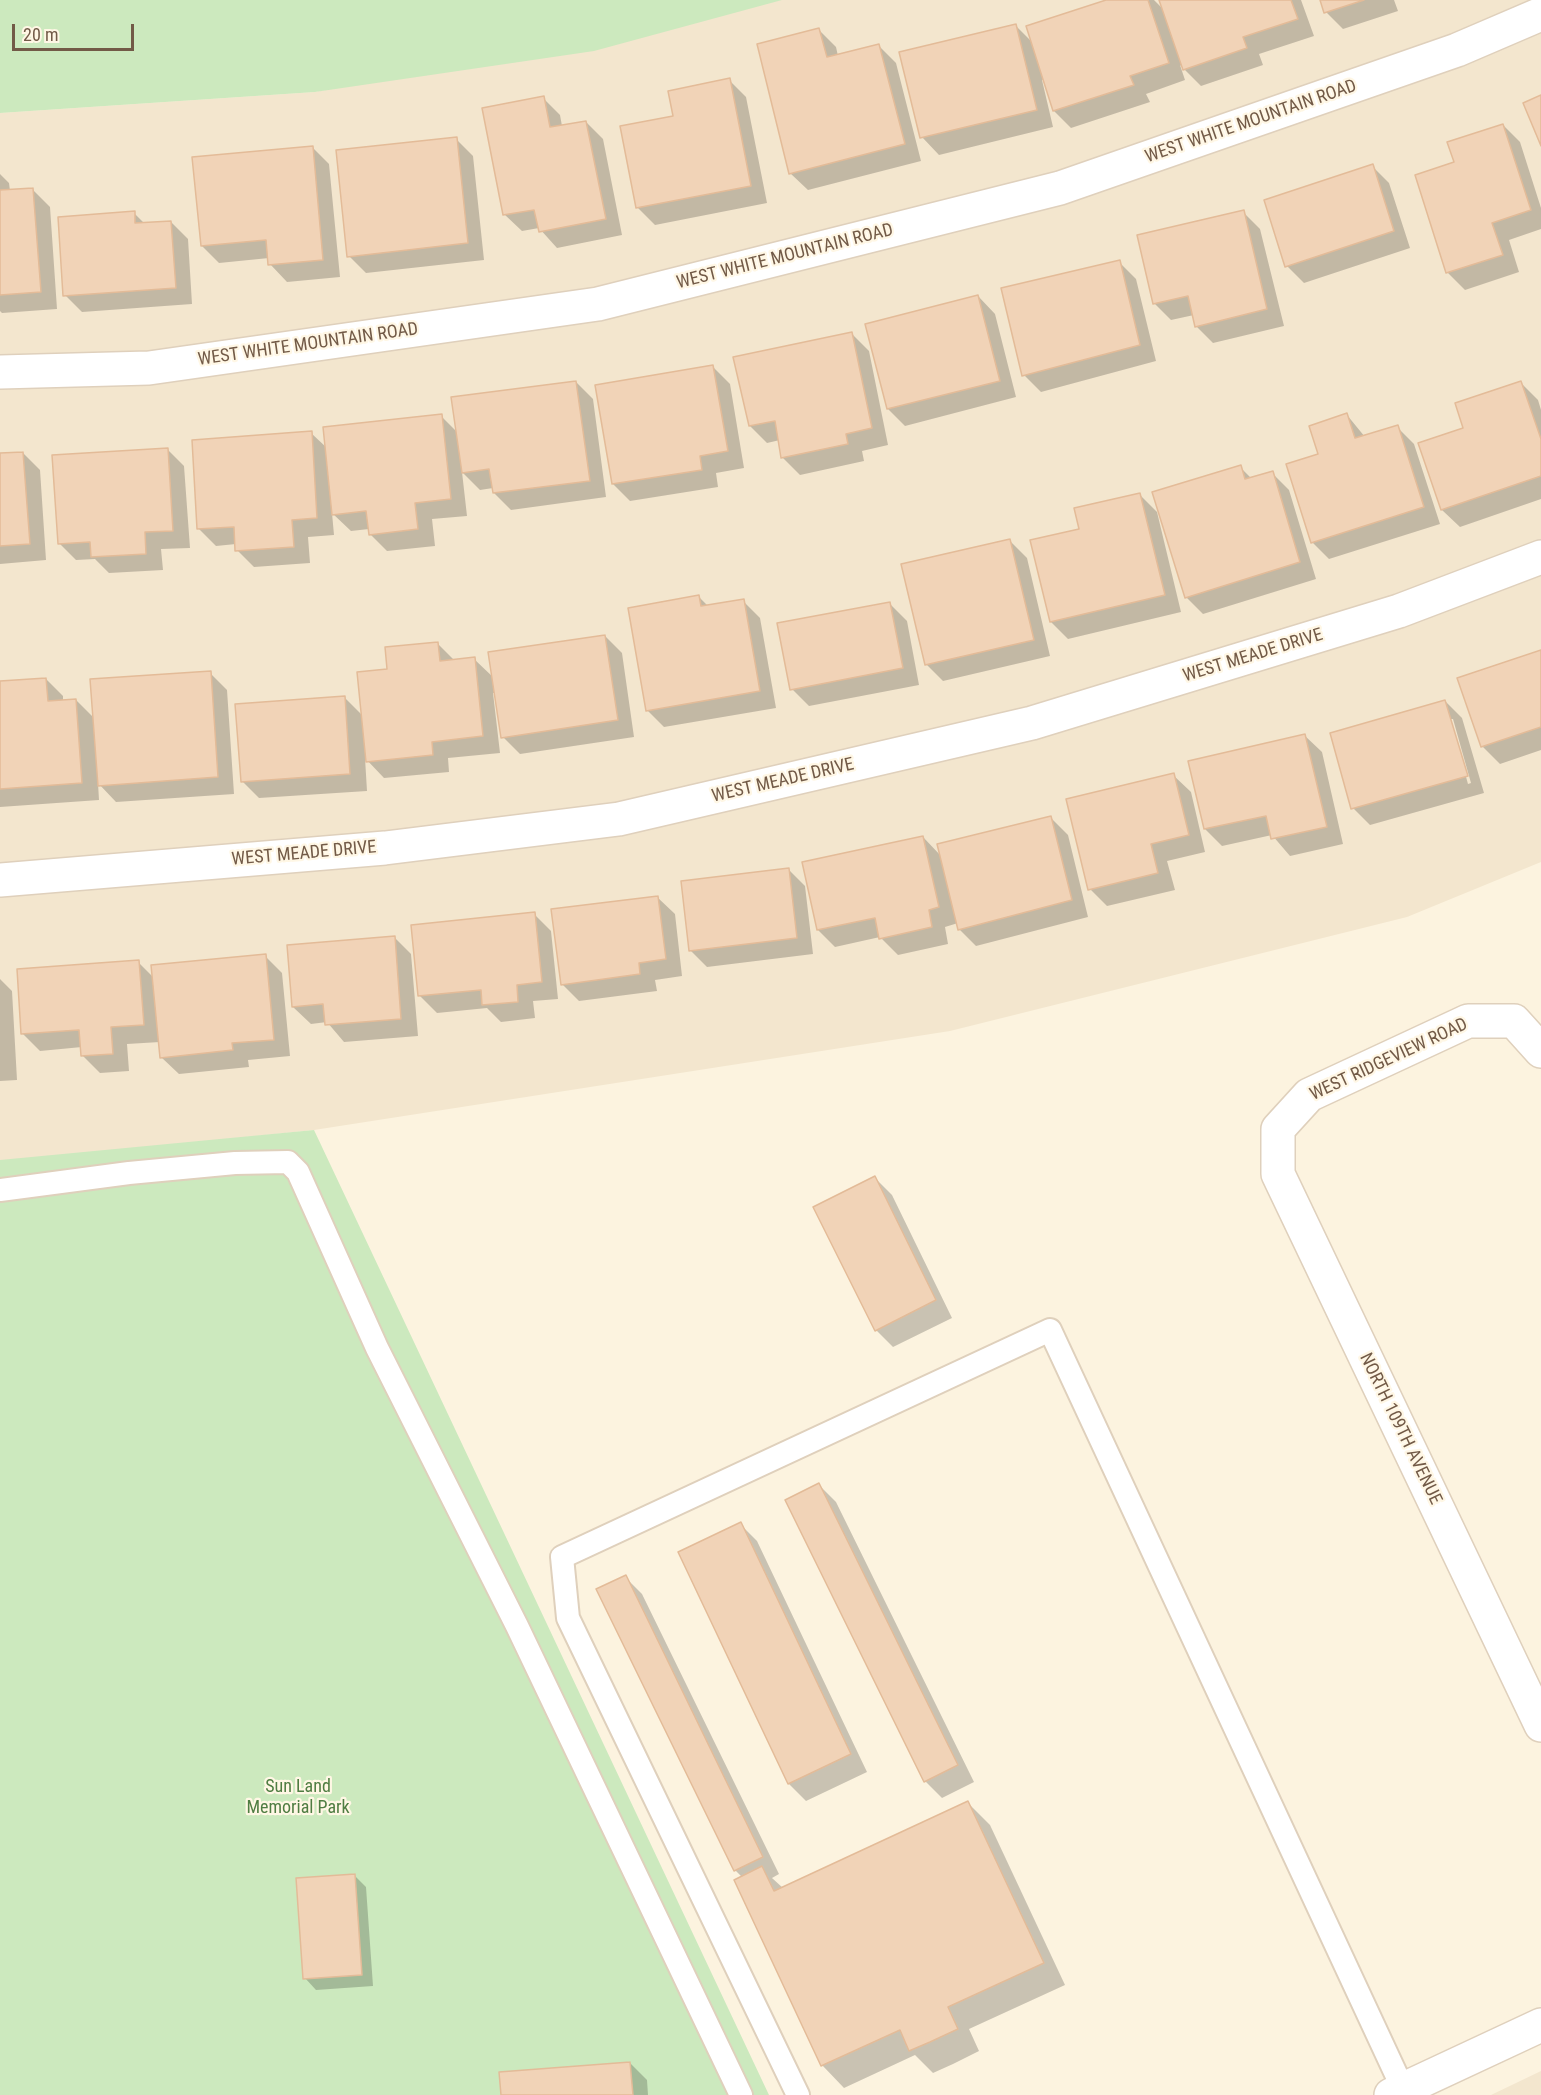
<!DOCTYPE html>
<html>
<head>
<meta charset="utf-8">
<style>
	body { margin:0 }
	#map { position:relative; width:1541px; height:2095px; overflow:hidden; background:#fcf3df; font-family:"Roboto Condensed",sans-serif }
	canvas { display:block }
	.scale { position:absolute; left:12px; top:24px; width:122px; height:27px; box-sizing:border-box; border:3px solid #725a47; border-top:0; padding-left:8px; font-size:18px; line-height:21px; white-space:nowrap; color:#725a47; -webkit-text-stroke:4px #fff7e5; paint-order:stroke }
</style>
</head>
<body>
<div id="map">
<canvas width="1541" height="2095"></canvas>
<div class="scale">20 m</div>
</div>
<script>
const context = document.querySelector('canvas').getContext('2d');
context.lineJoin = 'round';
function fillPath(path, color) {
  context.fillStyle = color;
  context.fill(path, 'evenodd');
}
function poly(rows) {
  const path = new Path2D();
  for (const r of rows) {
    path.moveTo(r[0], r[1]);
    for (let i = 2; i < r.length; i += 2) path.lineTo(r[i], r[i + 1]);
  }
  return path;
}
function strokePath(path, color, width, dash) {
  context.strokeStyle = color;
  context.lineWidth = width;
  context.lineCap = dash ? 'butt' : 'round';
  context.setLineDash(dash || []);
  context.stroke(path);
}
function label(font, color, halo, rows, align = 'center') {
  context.font = font + ' "Roboto Condensed",sans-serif';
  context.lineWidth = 4.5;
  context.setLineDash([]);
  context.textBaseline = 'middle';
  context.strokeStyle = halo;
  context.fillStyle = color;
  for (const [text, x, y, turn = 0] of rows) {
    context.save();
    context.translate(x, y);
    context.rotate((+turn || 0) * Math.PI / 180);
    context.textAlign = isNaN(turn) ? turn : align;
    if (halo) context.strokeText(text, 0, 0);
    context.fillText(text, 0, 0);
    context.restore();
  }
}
fillPath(poly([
	[780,0,1541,0,1541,862,1407,917,950,1031,314,1130,23,1160,0,1160,0,113,315,92],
	[1541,2071,1541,2095,1491,2095]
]), '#f3e6ce');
fillPath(poly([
	[0,0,782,0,594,51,315,92,0,113],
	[314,1130,769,2095,0,2095,0,1160]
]), '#cce9be');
fillPath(poly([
	[1110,0,1154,0,1163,9,1160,0,1301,0,1314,36,1259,54,1263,65,1201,86,1180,65,1185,80,1146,94,1150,102,1071,128,1054,111,1044,79,1042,80,1053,127,939,155,922,137,1016,26,1033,43],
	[1322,0,1394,0,1398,11,1343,29,1326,12],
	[819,30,836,47,838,56,879,46,896,63,921,161,808,190,790,173],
	[729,80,746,97,767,203,655,225,638,208,622,127,675,117],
	[543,98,560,115,562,126,586,122,603,139,622,235,557,248,539,228,522,231,504,214],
	[1503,125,1520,142,1541,208,1541,229,1509,240,1519,272,1465,290,1448,273,1417,176,1456,163],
	[456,139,473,156,484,260,366,273,349,256],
	[312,147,329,164,340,277,287,282,270,264,269,258,219,263,202,246],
	[1372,166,1389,183,1410,248,1304,283,1287,266],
	[0,174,9,183,10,191,33,190,50,207,57,309,2,313,0,311],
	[1243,212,1260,229,1284,326,1213,343,1196,326,1194,315,1171,320,1154,303],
	[134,213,145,224,171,222,188,239,192,304,82,312,65,295],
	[1119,262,1136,279,1156,361,1041,392,1024,375],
	[978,296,995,314,1016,397,905,426,888,409],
	[852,334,869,351,888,445,862,451,864,461,800,475,783,458,780,440,767,443,750,426],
	[713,367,730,384,744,468,716,473,718,487,630,501,613,484],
	[576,382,593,399,606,497,511,510,494,493,493,488,480,490,462,472,467,516,432,519,435,546,387,551,370,534,369,529,351,531,332,513,334,535,308,537,310,563,254,567,237,550,236,544,216,546,199,529,311,433,327,448,441,416,457,432],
	[1521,383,1538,400,1541,410,1541,499,1460,527,1442,510,1420,444,1465,429],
	[1347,415,1365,437,1397,427,1414,444,1440,524,1329,559,1312,542,1320,455],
	[167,449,184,466,190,548,161,549,163,570,109,573,95,559,76,560,59,543],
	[23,453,40,470,46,560,0,564,0,455],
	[1240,467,1252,479,1272,473,1289,490,1316,579,1203,614,1186,597],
	[1140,495,1157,512,1181,612,1068,639,1051,622,1081,530],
	[1010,541,1027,558,1050,656,943,681,926,664],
	[699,597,709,607,743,601,760,618,776,708,664,727,647,710],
	[890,604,907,621,919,685,809,706,792,689],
	[605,636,622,653,634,737,520,754,503,737,496,693,493,693,500,753,448,758,449,772,384,778,365,758,367,791,259,798,242,781,344,697,363,716,389,671,437,643,455,661,474,659,494,678],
	[1541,651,1541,750,1500,764,1483,747,1459,679],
	[210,673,227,690,234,794,116,802,98,783,99,800,0,807,0,683,46,679,63,696,63,701,76,700,95,719],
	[1445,701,1462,718,1484,793,1370,825,1353,808],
	[1450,719,1453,719,1471,783,1468,784],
	[1304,735,1322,752,1343,844,1290,856,1272,835,1222,846,1205,829],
	[1173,775,1191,792,1205,852,1167,861,1175,890,1107,906,1090,889],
	[1051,818,1068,835,1088,917,976,946,959,929,958,923,945,927,948,944,898,955,880,937,835,947,818,930,923,837,941,856],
	[788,869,805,886,813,954,707,967,690,950],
	[657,897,675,914,682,976,655,980,657,991,579,1001,562,984],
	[534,914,551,931,558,999,533,1001,535,1018,501,1022,487,1008,437,1013,420,996],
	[394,937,411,954,418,1036,344,1042,327,1022,311,1024,293,1007],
	[265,956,282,973,290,1056,248,1060,249,1067,179,1074,161,1057,160,1042,127,1044,129,1071,100,1073,83,1056,82,1047,40,1051,23,1034,138,962,154,978],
	[0,979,12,991,17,1080,0,1081],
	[875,1178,892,1195,952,1318,893,1347,876,1330],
	[819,1485,836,1502,974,1782,942,1798,925,1781],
	[740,1524,757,1541,867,1772,806,1801,789,1784,680,1553],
	[625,1577,642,1594,779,1874,772,1878,783,1888,968,1803,990,1825,1065,1985,969,2029,979,2051,953,2064,933,2073,915,2055,844,2088,822,2065,742,1877,735,1870],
	[354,1875,366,1887,373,1986,316,1990,305,1978],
	[630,2063,647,2080,648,2095,503,2095]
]), '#0003');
const building = poly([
	[1106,0,1148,0,1169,63,1130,76,1134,85,1053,111,1026,26,1106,0],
	[1159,0,1291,0,1298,19,1243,37,1247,48,1183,70,1159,0],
	[1320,0,1364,0,1324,13,1320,0],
	[1016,24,1037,110,920,138,899,52,1016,24],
	[819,28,827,57,879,44,905,144,789,174,757,44,819,28],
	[730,78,751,186,636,208,620,126,673,116,668,91,730,78],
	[1541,95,1541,146,1523,103,1541,95],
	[544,96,550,127,586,121,606,219,539,232,534,210,503,215,482,108,544,96],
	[1503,124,1531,210,1492,223,1503,255,1446,273,1415,175,1454,162,1447,142,1503,124],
	[457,137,468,243,347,257,336,150,457,137],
	[313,146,323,260,268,265,266,240,201,246,192,157,313,146],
	[1373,164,1394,231,1285,267,1264,200,1373,164],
	[33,188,41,292,0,295,0,190,33,188],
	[1244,210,1267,309,1195,327,1188,296,1153,304,1137,235,1244,210],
	[135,211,135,223,171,221,176,288,63,296,58,217,135,211],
	[1120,260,1140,345,1022,376,1001,288,1120,260],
	[978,295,1000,381,887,409,865,324,978,295],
	[852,332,872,428,846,434,848,444,781,458,775,421,749,426,733,357,852,332],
	[713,365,728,451,700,456,702,470,612,484,595,385,713,365],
	[576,381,590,481,493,493,489,469,462,473,451,397,576,381],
	[1521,381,1541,439,1541,476,1441,510,1418,443,1463,428,1455,403,1521,381],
	[1347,413,1355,438,1398,425,1424,507,1311,543,1286,464,1318,454,1309,426,1347,413],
	[442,414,451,499,415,503,418,529,369,535,366,511,332,515,323,427,442,414],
	[312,431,317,518,292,520,294,547,235,551,234,527,197,529,192,440,312,431],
	[168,448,173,531,145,532,146,554,91,557,90,542,58,544,52,455,168,448],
	[23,452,30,544,0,546,0,453,23,452],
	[1241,465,1245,479,1273,471,1300,562,1185,598,1152,492,1241,465],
	[1140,493,1165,595,1050,622,1030,540,1079,529,1074,508,1140,493],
	[1010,539,1034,640,925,665,901,564,1010,539],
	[699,595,701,606,744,599,760,691,646,711,628,608,699,595],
	[890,602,903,668,790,690,777,623,890,602],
	[605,635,618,720,501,738,488,652,605,635],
	[438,642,440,661,475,657,483,736,432,742,433,755,366,762,357,672,387,669,385,647,438,642],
	[1541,650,1541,727,1481,747,1457,678,1541,650],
	[211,671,218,777,98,786,90,679,211,671],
	[46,678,48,701,76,699,82,783,0,789,0,681,46,678],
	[345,696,350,774,241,782,235,704,345,696],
	[1445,700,1468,776,1351,809,1330,733,1445,700],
	[1305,734,1327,827,1271,839,1266,816,1204,829,1188,761,1305,734],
	[1174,773,1189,835,1151,844,1158,873,1088,890,1066,799,1174,773],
	[1051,816,1072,900,958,930,937,844,1051,816],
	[923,836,939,907,929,910,932,927,879,939,875,918,817,930,802,862,923,836],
	[789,868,797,938,689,951,681,881,789,868],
	[658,896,666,959,639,963,640,974,561,985,551,909,658,896],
	[535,912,542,982,517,985,518,1002,482,1005,481,990,418,996,411,925,535,912],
	[395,936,401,1019,325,1025,323,1004,292,1007,287,945,395,936],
	[266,954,274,1040,232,1043,233,1050,160,1058,151,965,266,954],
	[139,960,144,1025,111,1027,113,1054,81,1056,79,1030,21,1034,17,969,139,960],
	[875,1176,936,1300,875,1331,813,1207,875,1176],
	[819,1483,958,1765,924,1782,785,1500,819,1483],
	[741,1522,851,1754,788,1784,678,1552,741,1522],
	[626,1575,763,1857,734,1871,596,1589,626,1575],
	[968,1801,1044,1963,948,2007,958,2029,930,2042,909,2051,900,2030,821,2066,734,1880,762,1866,774,1891,968,1801],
	[355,1874,362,1975,303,1979,296,1878,355,1874],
	[630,2062,633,2095,501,2095,499,2072,630,2062]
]);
fillPath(building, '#f1d3b7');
strokePath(building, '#e3bb98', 1.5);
const lane = poly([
	[0,1190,129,1173,235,1163,288,1162,298,1172,377,1348,517,1626,741,2095],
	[798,2095,568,1618,562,1557,1050,1330,1403,2089]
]);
const street = poly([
	[0,372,149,368,598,304,1060,188,1457,50,1541,14],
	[0,880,385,848,619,819,1032,723,1399,611,1541,557],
	[1541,1051,1514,1021,1468,1021,1309,1095,1278,1129,1278,1174,1541,1725],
	[1391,2095,1541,2025]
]);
strokePath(lane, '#dfd0bc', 26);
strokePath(street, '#dfd0bc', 36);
strokePath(lane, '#fff', 22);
strokePath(street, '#fff', 33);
label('18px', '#725a47', '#fff7e5', [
	["WEST WHITE MOUNTAIN ROAD",1251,122,-19],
	["WEST WHITE MOUNTAIN ROAD",785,257,-14],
	["WEST WHITE MOUNTAIN ROAD",308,345,-8],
	["WEST MEADE DRIVE",1253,656,-17],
	["WEST MEADE DRIVE",783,781,-13],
	["WEST MEADE DRIVE",304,854,-5],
	["WEST RIDGEVIEW ROAD",1389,1060,-25],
	["NORTH 109TH AVENUE",1400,1429,64]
]);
label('18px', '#4f7d42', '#fff7e5', [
	["Sun Land",298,1787],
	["Memorial Park",298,1808]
]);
</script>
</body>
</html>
